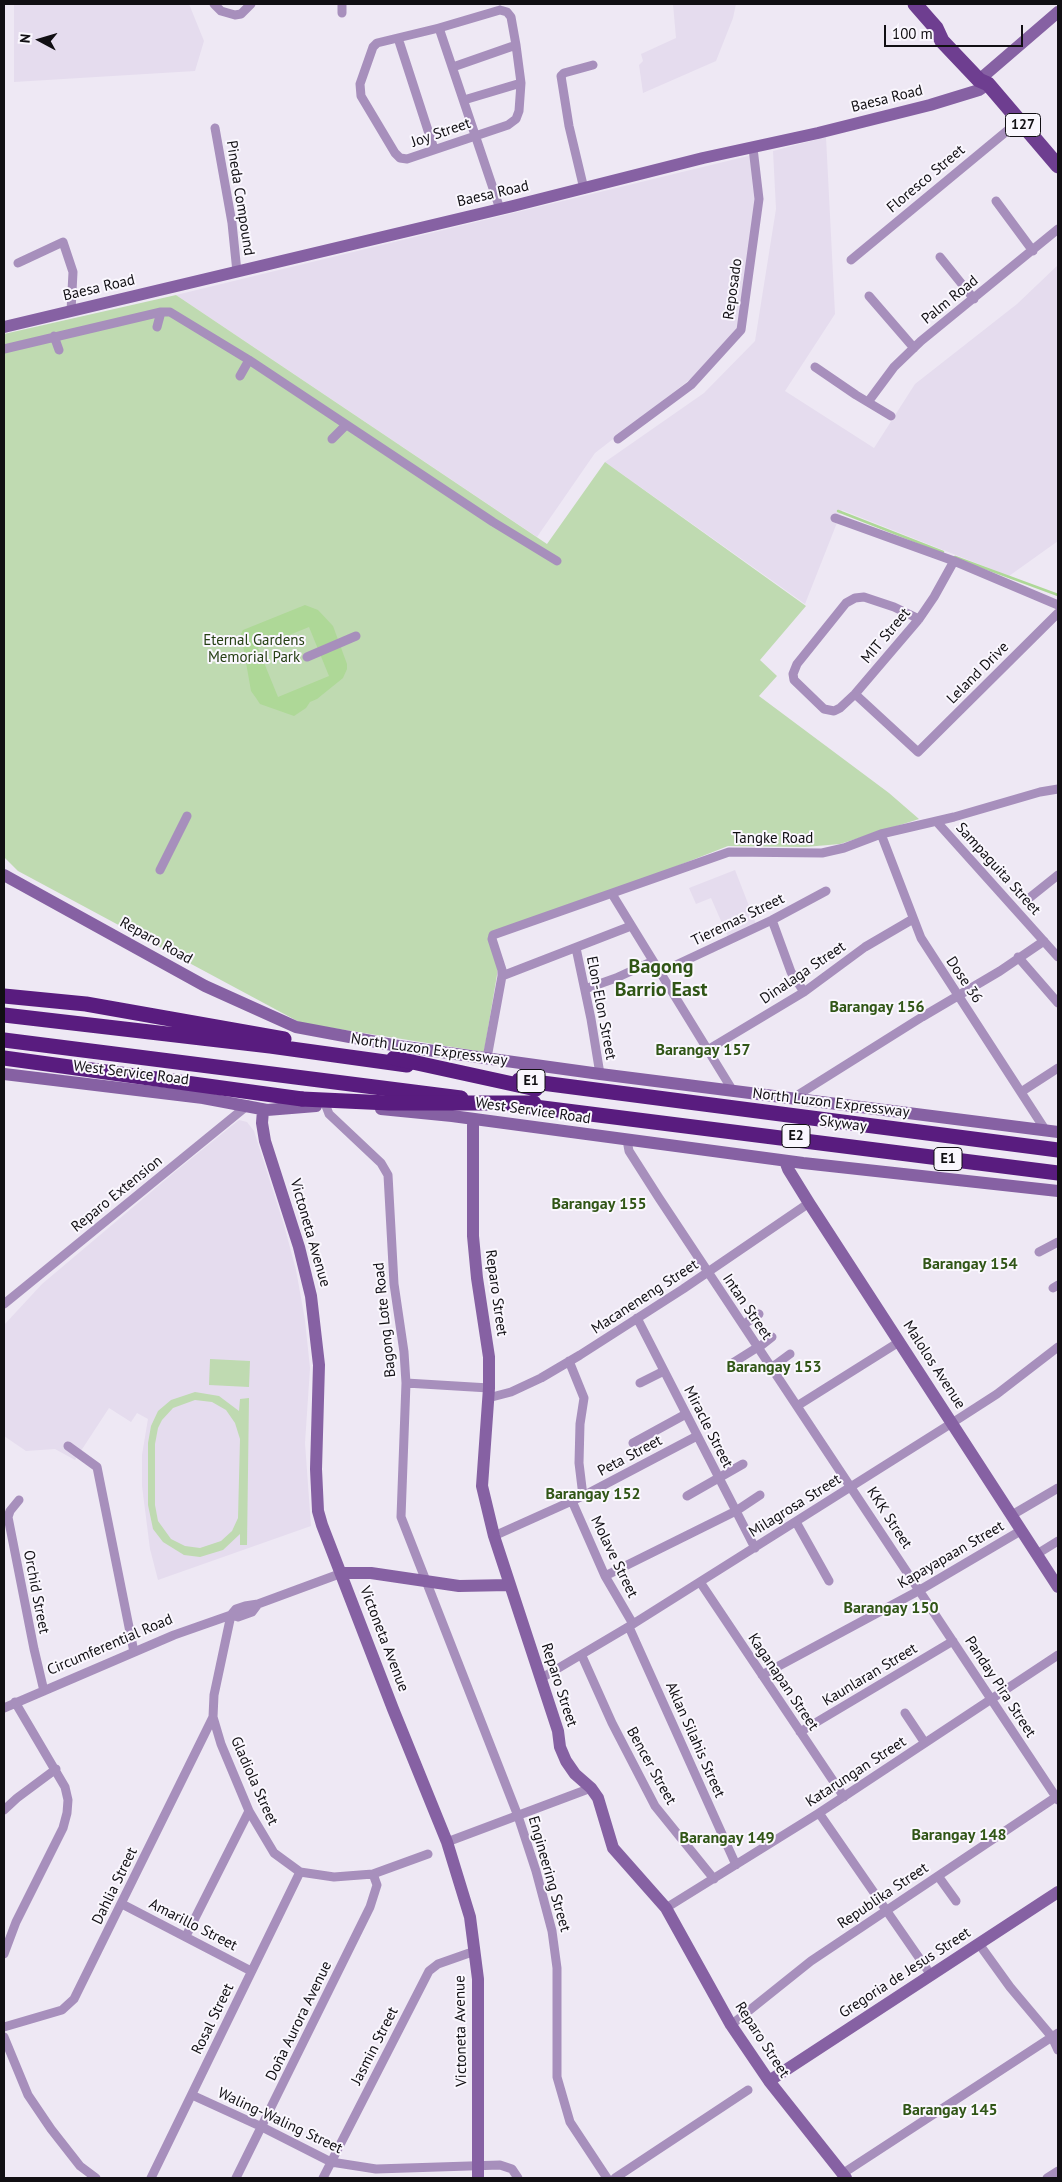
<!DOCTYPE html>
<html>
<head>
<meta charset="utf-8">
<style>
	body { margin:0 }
	#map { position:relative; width:1062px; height:2182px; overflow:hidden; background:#eee8f4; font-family:"PT Sans",sans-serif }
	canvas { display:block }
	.frame { position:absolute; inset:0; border:5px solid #110f13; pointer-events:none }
	.north { position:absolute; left:15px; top:15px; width:50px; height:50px; -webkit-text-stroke:4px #faf7fe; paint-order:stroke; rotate:276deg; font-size:14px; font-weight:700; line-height:20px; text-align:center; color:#110f13 }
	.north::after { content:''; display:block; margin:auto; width:18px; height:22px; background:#110f13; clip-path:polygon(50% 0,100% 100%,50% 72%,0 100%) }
	.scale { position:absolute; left:884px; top:25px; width:139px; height:22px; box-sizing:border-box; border:2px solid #110f13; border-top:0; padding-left:6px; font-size:15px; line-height:18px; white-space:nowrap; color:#110f13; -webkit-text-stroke:4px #faf7fe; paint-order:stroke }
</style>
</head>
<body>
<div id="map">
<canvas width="1062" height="2182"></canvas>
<div class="frame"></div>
<div class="north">N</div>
<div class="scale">100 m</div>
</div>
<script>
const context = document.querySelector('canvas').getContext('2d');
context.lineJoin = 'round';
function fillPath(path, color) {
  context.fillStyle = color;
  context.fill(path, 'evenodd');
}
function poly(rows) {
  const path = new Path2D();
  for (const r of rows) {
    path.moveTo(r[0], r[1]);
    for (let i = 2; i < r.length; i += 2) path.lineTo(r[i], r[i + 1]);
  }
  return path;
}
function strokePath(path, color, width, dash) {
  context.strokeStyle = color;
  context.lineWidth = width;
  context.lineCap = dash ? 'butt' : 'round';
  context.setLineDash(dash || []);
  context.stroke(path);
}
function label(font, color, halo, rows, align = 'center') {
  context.font = font + ' "PT Sans",sans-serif';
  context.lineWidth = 4;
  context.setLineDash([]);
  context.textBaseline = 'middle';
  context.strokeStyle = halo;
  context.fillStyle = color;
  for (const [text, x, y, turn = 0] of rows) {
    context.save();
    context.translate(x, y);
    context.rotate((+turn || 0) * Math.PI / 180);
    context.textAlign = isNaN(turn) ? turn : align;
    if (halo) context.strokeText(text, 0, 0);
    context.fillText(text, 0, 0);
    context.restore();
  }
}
fillPath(poly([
	[14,4,189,4,204,41,195,71,14,82],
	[673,4,736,4,733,18,716,61,643,93,639,65,643,61,641,54,676,38],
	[826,137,835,314,785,391,874,448,915,384,1017,304,1058,265,1058,541,1009,576,842,510,805,604,605,462,704,393,755,341,776,209,773,151],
	[752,155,757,199,740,329,706,367,595,453,537,537,176,295],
	[735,870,756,924,728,937,711,898,696,904,689,888],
	[239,1120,247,1122,254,1131,284,1225,296,1270,305,1320,310,1368,305,1443,311,1526,158,1580,150,1549,142,1486,142,1455,148,1419,137,1413,131,1422,109,1408,75,1460,55,1449,26,1451,4,1436,4,1325,42,1284,177,1170]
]), '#e5dcee');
fillPath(poly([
	[176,295,547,544,605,462,806,606,760,660,777,676,759,696,889,793,919,819,840,844,805,847,728,846,611,892,489,934,498,969,484,1052,301,1023,18,871,4,857,4,334],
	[210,1359,250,1361,249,1387,209,1385],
	[195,1392,219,1396,239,1411,240,1399,249,1398,247,1545,240,1545,240,1534,223,1550,200,1557,184,1555,163,1542,153,1529,148,1505,148,1443,151,1426,158,1411,171,1400],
	[195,1400,212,1402,226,1410,235,1423,240,1439,238,1518,232,1531,221,1541,200,1548,185,1546,171,1539,158,1521,155,1505,155,1444,158,1428,162,1420,173,1408]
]), '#bfdab1');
fillPath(poly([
	[305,605,318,610,333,626,347,664,347,669,343,678,317,699,310,702,306,708,294,716,260,704,256,698,251,691,241,634,243,630],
	[309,627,329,676,278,697,258,648]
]), '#aed897');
strokePath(poly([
	[838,511,943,552],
	[955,557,1058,595]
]), '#aed897', 2.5);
strokePath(poly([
	[214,4,221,11,235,15,241,14,251,4],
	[342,4,342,13],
	[500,10,507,12,511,17,516,45,521,83,519,111,516,119,508,125,407,159,400,158,395,153,361,96,360,84,373,47,377,43,439,28,500,10],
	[439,28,500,209],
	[398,38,434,149],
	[453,67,516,45],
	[464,100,521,83],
	[215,128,232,223,237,272],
	[584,189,569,126,561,76,564,73,593,65],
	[996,201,1033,251],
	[940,257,974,299],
	[851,260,1019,121],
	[18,263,63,242,73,272,71,311],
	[869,296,914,348],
	[157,327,161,312],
	[54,336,59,350],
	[4,349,161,312,170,312,249,360,493,522,557,561],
	[815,367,856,395,891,416],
	[240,376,249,360],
	[868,402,894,367,921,341,1058,229],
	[332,439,346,425],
	[618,439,691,385,741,330,759,199,753,148],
	[835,518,954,561,1058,605],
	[919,619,894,607,864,597,855,598,846,603,797,664,793,674,794,680,824,709,834,711,840,708,855,694,919,619,934,597,954,561],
	[307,657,356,636],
	[855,694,918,752,1058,613],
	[936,821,1058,957],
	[881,834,921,938,1046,1131],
	[160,870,187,816],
	[612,894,733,1091],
	[1028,899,1058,875],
	[772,920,791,972,804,992],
	[576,948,591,1019,600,1074],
	[1018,957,1058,1003],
	[661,972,772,920,826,891],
	[502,976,631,926],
	[585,989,616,978,653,961],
	[709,1049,804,992,865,947,913,919],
	[487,1058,502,976,502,970,492,939,493,935,729,852,822,853,844,848,881,834,954,817,1040,792,1058,789],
	[1021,1092,1058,1068],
	[793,1098,922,1017,1000,971,1044,941],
	[326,1106,329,1114,381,1163,388,1175,394,1284,404,1352,406,1383,401,1517,518,1816,536,1871,552,1931,557,1968,557,2077,570,2122,607,2178],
	[627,1140,629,1151,659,1198,1058,1800],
	[1039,1252,1058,1242],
	[1053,1288,1058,1285],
	[4,1304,248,1105],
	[637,1318,755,1548],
	[743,1325,759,1314],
	[758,1348,772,1337],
	[569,1361,584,1398,580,1424,579,1463,583,1496],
	[731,1364,758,1347],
	[771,1368,790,1354],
	[406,1383,489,1388],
	[640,1383,664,1371],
	[488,1398,511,1392,541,1378,580,1355,683,1289,809,1203],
	[797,1406,899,1342],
	[633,1443,686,1414],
	[68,1446,97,1467,134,1652],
	[687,1496,743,1464],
	[19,1500,10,1511,8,1517,34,1649,44,1691],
	[572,1501,605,1576,633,1624],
	[1012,1515,1058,1488],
	[796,1522,829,1581],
	[494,1536,583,1496,697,1436],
	[1037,1554,1058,1541],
	[605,1576,736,1511,760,1495],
	[700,1582,844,1797],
	[231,1615,214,1695,213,1717,221,1744,249,1811,274,1853,300,1872,334,1877,373,1874,428,1854],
	[231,1615,238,1617,252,1612,258,1604],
	[629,1627,736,1865],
	[582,1656,612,1723,655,1806,714,1879],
	[762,1675,920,1590,1022,1530],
	[540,1679,633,1624,952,1423,997,1394,1058,1347],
	[4,1708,174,1635,231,1615,236,1609,245,1606,258,1604,342,1573],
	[905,1713,925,1743],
	[800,1732,953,1641],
	[4,1810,17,1798,56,1769],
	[819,1813,931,1975],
	[447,1842,591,1788],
	[938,1876,956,1901],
	[122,1904,251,1971],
	[666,1908,819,1813,1058,1655],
	[186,1936,249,1811],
	[979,1944,1010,1987,1052,2037,1058,2050],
	[4,1954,16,1922,63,1828,67,1813,68,1800,65,1787,15,1702],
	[731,2025,811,1961,1056,1797],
	[4,2027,62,2010,74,1999,213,1717],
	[4,2037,28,2095,51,2129,80,2166,96,2178],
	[192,2095,262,2127,331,2162,376,2169,500,2165,512,2169,518,2178],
	[842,2174,1058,2033],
	[151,2178,300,1872],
	[236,2178,370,1907,377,1885,373,1874],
	[323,2178,429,1971,438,1964,475,1951],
	[615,2178,748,2090],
	[1047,2178,1058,2171]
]), '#a78fbc', 9);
strokePath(poly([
	[979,80,1058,12],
	[4,327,513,206,703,158,818,133,930,105,979,90,988,84],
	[4,875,205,986,296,1027,398,1046,600,1074,1058,1132],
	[4,1074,203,1098,267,1110,316,1106],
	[381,1109,452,1116,803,1163,1058,1191],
	[263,1110,262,1123,265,1141,299,1247,311,1296,319,1365,316,1469,318,1511,322,1525,393,1709,447,1842,470,1917,478,1979,478,2178],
	[473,1119,473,1236,477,1278,489,1357,489,1388,482,1486,494,1536,558,1731,560,1747,566,1761,575,1774,591,1788,598,1798,613,1848,666,1908,731,2025,769,2081,846,2178],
	[785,1161,788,1169,809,1203,1058,1587],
	[342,1573,371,1573,459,1586,509,1585],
	[769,2081,1058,1892]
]), '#8661a3', 12);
strokePath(poly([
	[915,4,936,28,942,41,979,80,988,84,1058,166]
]), '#6e3e90', 15);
strokePath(poly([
	[4,996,86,1004,284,1039],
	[4,1015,270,1046,407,1065],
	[4,1040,461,1098],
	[4,1058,302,1099],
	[519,1080,1058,1150],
	[519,1105,1058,1173]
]), '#591c7f', 15);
strokePath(poly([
	[394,1058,536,1089],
	[302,1099,389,1103,534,1103]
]), '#591c7f', 15);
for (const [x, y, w] of [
	[1023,125,35],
	[531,1081,28],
	[796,1136,28],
	[948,1159,28]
]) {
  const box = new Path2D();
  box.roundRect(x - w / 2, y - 11.5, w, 23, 4);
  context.fillStyle = '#faf7fe';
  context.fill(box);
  strokePath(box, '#110f13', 1);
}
label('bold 14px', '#110f13', null, [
	["127",1023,125],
	["E1",531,1081],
	["E2",796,1136],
	["E1",948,1159]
]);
label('15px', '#110f13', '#faf7fe', [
	["Baesa Road",887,99,-14],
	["Joy Street",441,133,-19],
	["Floresco Street",926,179,-40],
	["Baesa Road",493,194,-13],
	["Pineda Compound",240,198,81],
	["Baesa Road",99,288,-13],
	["Reposado",733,289,-82],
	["Palm Road",950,300,-39],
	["MIT Street",886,636,-50],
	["Leland Drive",978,673,-45],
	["Tangke Road",773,839],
	["Sampaguita Street",998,869,48],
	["Tieremas Street",738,920,-26],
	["Reparo Road",156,941,29],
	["Dinalaga Street",803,973,-34],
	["Dose 36",964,980,56],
	["Elon-Elon Street",601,1008,79],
	["North Luzon Expressway",429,1050,8],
	["West Service Road",131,1073,7],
	["North Luzon Expressway",831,1103,7],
	["West Service Road",533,1111,8],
	["Skyway",843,1124,7],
	["Reparo Extension",117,1194,-39],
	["Victoneta Avenue",310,1233,74],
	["Reparo Street",496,1293,82],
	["Macaneneng Street",645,1297,-33],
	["Intan Street",747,1307,56],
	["Bagong Lote Road",385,1320,-96],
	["Malolos Avenue",934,1365,57],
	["Miracle Street",708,1427,63],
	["Peta Street",630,1456,-28],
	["Milagrosa Street",795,1506,-32],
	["KKK Street",889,1518,57],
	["Kapayapaan Street",951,1555,-30],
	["Molave Street",614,1557,64],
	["Orchid Street",36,1592,79],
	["Victoneta Avenue",384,1639,69],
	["Circumferential Road",110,1645,-23],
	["Kaunlaran Street",870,1675,-31],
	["Kaganapan Street",783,1682,56],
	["Reparo Street",559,1685,72],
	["Panday Pira Street",1000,1687,57],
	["Aklan Silahis Street",695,1740,66],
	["Bencer Street",651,1766,61],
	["Katarungan Street",856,1772,-33],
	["Gladiola Street",254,1781,66],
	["Engineering Street",549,1874,74],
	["Dahlia Street",115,1886,-64],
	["Republika Street",883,1896,-34],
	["Amarillo Street",193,1925,27],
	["Gregoria de Jesus Street",905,1973,-33],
	["Rosal Street",213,2019,-64],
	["Doña Aurora Avenue",299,2021,-64],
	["Victoneta Avenue",461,2031,-91],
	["Reparo Street",762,2040,57],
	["Jasmin Street",375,2046,-63],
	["Waling-Waling Street",280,2121,25]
]);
label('15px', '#253f13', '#faf7fe', [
	["Eternal Gardens",254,641],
	["Memorial Park",254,658]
]);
label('bold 16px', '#305516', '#faf7fe', [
	["Barangay 156",877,1007],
	["Barangay 157",703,1050],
	["Barangay 155",599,1204],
	["Barangay 154",970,1264],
	["Barangay 153",774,1367],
	["Barangay 152",593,1494],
	["Barangay 150",891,1608],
	["Barangay 148",959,1835],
	["Barangay 149",727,1838],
	["Barangay 145",950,2110]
]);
label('bold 20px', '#305516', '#faf7fe', [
	["Bagong",661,967],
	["Barrio East",661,990]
]);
</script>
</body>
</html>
